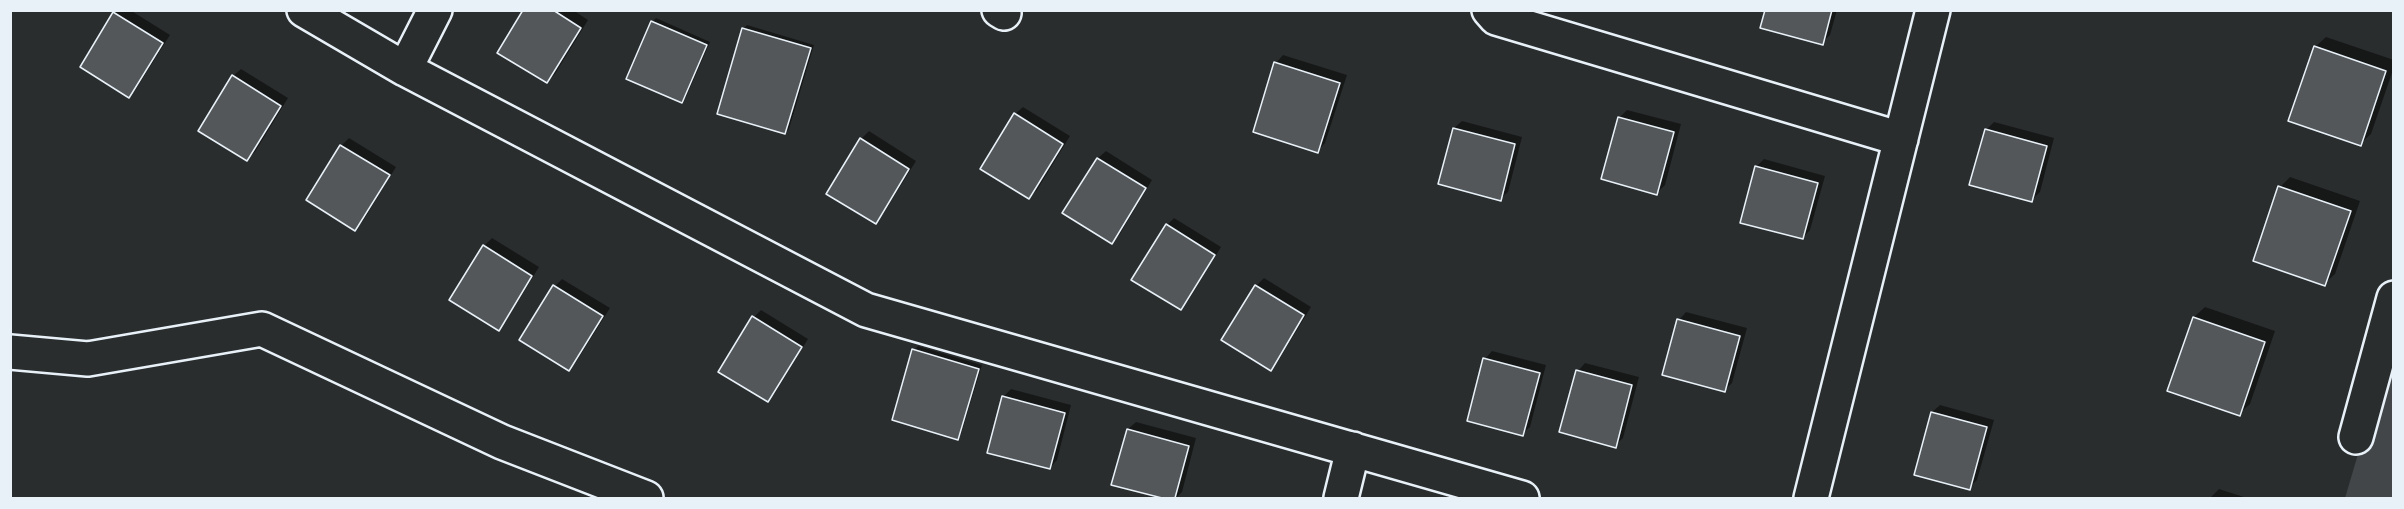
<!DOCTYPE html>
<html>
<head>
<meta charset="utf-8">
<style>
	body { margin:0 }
	#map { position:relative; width:2404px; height:509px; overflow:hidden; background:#2a2d2e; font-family:"Balsamiq Sans",sans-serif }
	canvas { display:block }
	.frame { position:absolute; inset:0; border:12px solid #e8f1f8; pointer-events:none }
</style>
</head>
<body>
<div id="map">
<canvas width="2404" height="509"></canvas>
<div class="frame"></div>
</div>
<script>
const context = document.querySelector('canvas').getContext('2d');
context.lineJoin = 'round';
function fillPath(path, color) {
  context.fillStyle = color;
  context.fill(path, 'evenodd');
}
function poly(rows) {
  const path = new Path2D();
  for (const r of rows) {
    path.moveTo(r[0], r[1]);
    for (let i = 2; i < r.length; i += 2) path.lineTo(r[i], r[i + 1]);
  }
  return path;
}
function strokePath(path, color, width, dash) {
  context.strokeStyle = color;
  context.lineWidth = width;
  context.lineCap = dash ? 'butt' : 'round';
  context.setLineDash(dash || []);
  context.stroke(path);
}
fillPath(poly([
	[2393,336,2393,498,2345,498]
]), '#424648');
fillPath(poly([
	[117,10,130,10,170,35,136,89,129,96,115,13],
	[525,10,573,10,588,20,555,74,547,82],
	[1766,10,1837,10,1830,35,1822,43],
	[656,18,710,42,686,97,682,101,652,22],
	[747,25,814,45,789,129,785,133,743,29],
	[2326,37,2394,60,2394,67,2371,134,2360,144,2315,47],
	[1283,55,1347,75,1325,143,1318,151,1276,63],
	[241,69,288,98,255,152,247,159,233,76],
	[1023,107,1070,136,1037,190,1029,197,1015,114],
	[1627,110,1681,124,1665,185,1657,193,1619,118],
	[1462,121,1522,137,1508,192,1500,199,1454,128],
	[1994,122,2054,138,2040,192,2032,200,1986,130],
	[869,131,916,161,883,214,875,222,828,193,861,139],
	[349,138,396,167,363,221,355,229,341,146],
	[1106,151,1152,180,1120,234,1112,242,1064,212,1098,158],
	[1764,159,1825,176,1810,230,1803,238,1756,167],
	[2290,177,2360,201,2335,274,2324,284,2280,187],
	[1174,218,1221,247,1188,301,1181,308,1167,225],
	[492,238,539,267,506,321,498,329,451,300,484,246],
	[1264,278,1311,307,1278,361,1270,369,1223,340,1256,286],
	[562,279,610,308,576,362,568,369,555,286],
	[2205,307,2275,331,2250,404,2239,414,2169,390,2194,317],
	[761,310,808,339,775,393,768,400,754,317],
	[1686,312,1747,328,1732,383,1725,390,1679,320],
	[918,346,982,365,961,434,957,438,914,350],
	[1492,351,1546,365,1530,427,1522,434,1485,359],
	[1585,363,1639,377,1623,438,1615,446,1578,371],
	[1011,389,1071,405,1057,460,1050,468,1003,397],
	[1940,405,1994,420,1977,480,1969,488,1932,412],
	[1136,422,1196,438,1182,492,1176,498,1113,484,1128,429],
	[2219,489,2247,498,2210,498]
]), '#0007');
const building = poly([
	[523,10,553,10,581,28,547,83,497,53,523,10],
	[1765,10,1832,10,1823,45,1760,28,1765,10],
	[113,12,163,43,129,98,80,67,113,12],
	[651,21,707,45,682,103,626,79,651,21],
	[742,28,811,48,785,134,717,114,742,28],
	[2314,46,2386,71,2361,146,2288,121,2314,46],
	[1274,62,1340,83,1318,153,1253,132,1274,62],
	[232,75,281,106,247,161,198,131,232,75],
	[1014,113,1063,144,1029,199,980,169,1014,113],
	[1618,117,1674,132,1657,195,1601,179,1618,117],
	[1453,128,1515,144,1501,201,1438,184,1453,128],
	[1985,129,2047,146,2032,202,1969,185,1985,129],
	[860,138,909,169,876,224,826,194,860,138],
	[340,145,390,175,355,231,306,200,340,145],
	[1097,158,1146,188,1112,244,1062,213,1097,158],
	[1755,166,1818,183,1803,239,1740,223,1755,166],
	[2278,186,2351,211,2325,286,2253,261,2278,186],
	[1166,224,1215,255,1181,310,1131,280,1166,224],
	[483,245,532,276,499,331,449,300,483,245],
	[553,285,603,316,569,371,519,340,553,285],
	[1255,285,1304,315,1271,371,1221,340,1255,285],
	[752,316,802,347,768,402,718,372,752,316],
	[2193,317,2265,342,2240,416,2167,391,2193,317],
	[1677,319,1740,336,1725,392,1662,375,1677,319],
	[912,349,979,369,958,440,892,420,912,349],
	[1483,358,1540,373,1523,436,1467,421,1483,358],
	[1576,370,1632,385,1616,448,1559,432,1576,370],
	[1002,396,1065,413,1050,469,987,453,1002,396],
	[1931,412,1987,427,1970,490,1914,475,1931,412],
	[1127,429,1189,446,1175,498,1162,498,1111,485,1127,429]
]);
fillPath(building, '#535759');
strokePath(building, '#e8f1f8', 1.5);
const minor = poly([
	[304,10,405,69,866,310,1522,498],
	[999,10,1004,13],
	[1489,10,1496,18,1901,139],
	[405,69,435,10],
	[10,352,88,359,262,329,502,442,646,498],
	[2356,437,2394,298],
	[1341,498,1353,449],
	[1811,498,1933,10]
]);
strokePath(minor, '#e8f1f8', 38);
strokePath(minor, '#2a2d2e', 33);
</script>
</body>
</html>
